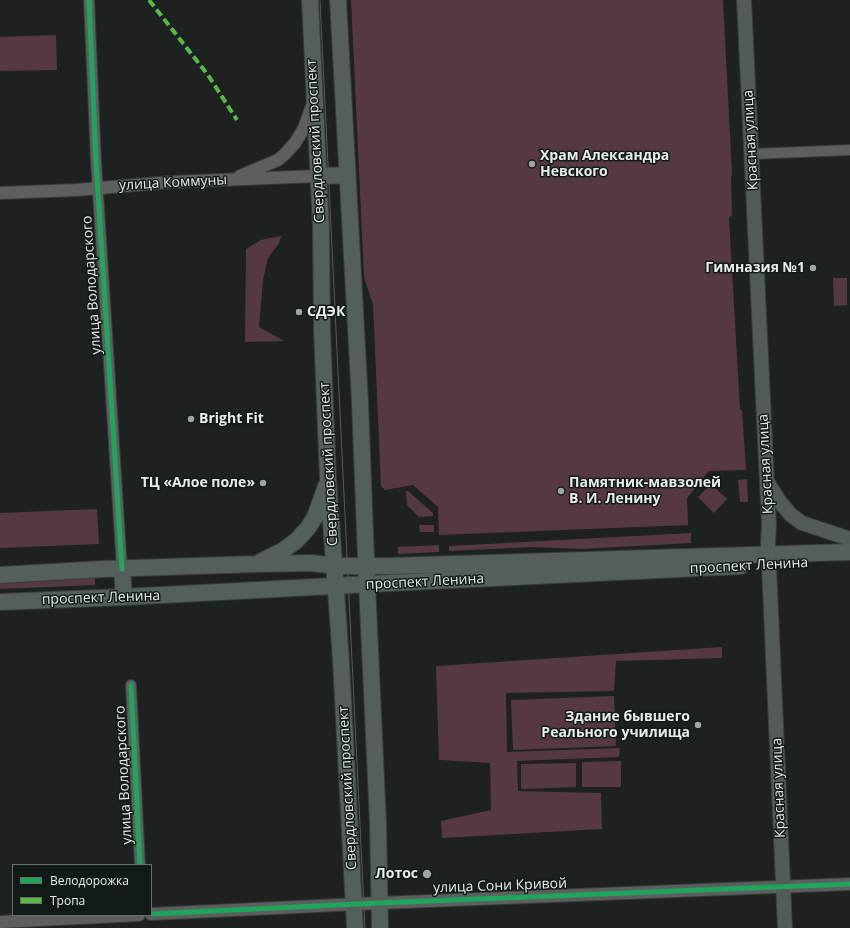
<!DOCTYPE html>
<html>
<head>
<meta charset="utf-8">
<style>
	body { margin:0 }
	#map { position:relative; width:850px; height:928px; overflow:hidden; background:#1d2120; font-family:"Open Sans",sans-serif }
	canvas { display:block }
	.legend { position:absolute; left:12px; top:864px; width:140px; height:52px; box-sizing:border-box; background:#121a18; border:1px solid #686e6c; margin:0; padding:5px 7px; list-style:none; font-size:12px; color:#e8edeb }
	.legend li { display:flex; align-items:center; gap:8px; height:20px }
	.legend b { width:20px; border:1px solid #686e6c }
</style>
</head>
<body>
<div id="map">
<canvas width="850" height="928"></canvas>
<ul class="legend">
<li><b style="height:5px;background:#20a55d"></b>Велодорожка</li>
<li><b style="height:5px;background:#58b947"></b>Тропа</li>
</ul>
</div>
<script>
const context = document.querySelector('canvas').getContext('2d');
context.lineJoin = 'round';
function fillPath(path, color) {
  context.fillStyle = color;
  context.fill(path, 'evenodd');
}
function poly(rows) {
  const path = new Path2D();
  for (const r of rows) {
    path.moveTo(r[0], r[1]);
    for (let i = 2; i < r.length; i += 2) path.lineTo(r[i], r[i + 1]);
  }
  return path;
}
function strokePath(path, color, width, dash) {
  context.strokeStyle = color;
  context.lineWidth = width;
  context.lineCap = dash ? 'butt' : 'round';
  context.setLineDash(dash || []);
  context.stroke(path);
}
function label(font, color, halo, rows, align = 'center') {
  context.font = font + ' "Open Sans",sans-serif';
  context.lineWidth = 3;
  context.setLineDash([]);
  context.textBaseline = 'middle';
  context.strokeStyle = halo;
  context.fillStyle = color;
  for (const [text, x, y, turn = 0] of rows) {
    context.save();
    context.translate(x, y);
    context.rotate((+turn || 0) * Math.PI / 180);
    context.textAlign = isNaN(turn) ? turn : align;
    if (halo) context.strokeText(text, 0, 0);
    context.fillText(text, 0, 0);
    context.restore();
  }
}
fillPath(poly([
	[351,0,723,0,732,174,731,177,732,216,729,217,740,410,742,410,746,470,709,471,687,498,688,525,439,535,438,507,413,485,385,490,381,486,373,304,364,277],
	[56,35,57,70,0,71,0,37],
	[281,236,279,243,268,258,263,280,259,327,284,341,245,342,246,249,261,240],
	[833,278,847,278,847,305,834,306],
	[747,479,748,502,740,502,738,480],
	[711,484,727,499,714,513,698,497],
	[406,491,408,491,433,513,433,516,419,517,407,505],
	[97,509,99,544,0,548,0,513],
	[419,525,434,525,434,532,420,532],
	[691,533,691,543,580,549,534,547,449,551,449,546],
	[439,545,439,552,398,554,398,547],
	[95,577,95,585,0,589,0,581],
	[722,647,722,658,616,661,614,691,506,693,507,752,620,748,619,757,517,761,518,791,601,793,602,829,442,838,441,821,491,810,490,763,439,760,436,666],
	[614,696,616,746,513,750,511,700],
	[621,761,621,787,582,787,582,762],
	[576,763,576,787,521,789,521,764]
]), '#563842');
const minor = poly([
	[89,0,96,161,122,569],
	[752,154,850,150],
	[131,685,140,865]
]);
const tertiary = poly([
	[240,176,278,160,285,154,295,143,304,128,313,103],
	[0,193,76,190,171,182,318,176],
	[151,914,379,903,850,884],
	[0,922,139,915]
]);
const secondary = poly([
	[744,0,769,524,768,544,785,928],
	[768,483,780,502,791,515,802,523,850,539]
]);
const primary = poly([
	[310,0,321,228,322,330,328,479,341,661,355,928],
	[338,0,360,402,367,584,378,823,380,928],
	[318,176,347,175],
	[260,562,282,551,296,541,308,528,315,517,326,486],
	[122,569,124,597],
	[0,575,103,569,257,564,312,563,335,566,389,566,850,552],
	[0,602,124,597,390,583,741,566]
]);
strokePath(minor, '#383c3b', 12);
strokePath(tertiary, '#383c3b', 14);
strokePath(secondary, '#383c3b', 16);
strokePath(primary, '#383c3b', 18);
strokePath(minor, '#5c5f5e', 10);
strokePath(tertiary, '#5c5f5e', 12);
strokePath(secondary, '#535b58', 14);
strokePath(primary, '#545f5c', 16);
strokePath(poly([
	[320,0,365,928]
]), '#585b5a', 1);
strokePath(poly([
	[149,0,208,75,237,120]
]), '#58b947', 4, [8, 4]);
strokePath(poly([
	[89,0,96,161,122,569],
	[131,685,140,865],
	[151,914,379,903,850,884]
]), '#20a55d', 5);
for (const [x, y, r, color] of [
	[532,164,4,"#a1a6a4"],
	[813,268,4,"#a1a6a4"],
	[299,312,4,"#a1a6a4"],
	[191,419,4,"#a1a6a4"],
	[263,483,4,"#a1a6a4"],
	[561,491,4,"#a1a6a4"],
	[698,725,4,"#a1a6a4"],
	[427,874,5,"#a1a6a4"]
]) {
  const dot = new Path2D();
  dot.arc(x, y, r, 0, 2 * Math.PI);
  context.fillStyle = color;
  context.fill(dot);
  strokePath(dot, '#121a18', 1.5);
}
label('14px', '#e8edeb', '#121a18', [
	["Красная улица",751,140,-93],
	["Свердловский проспект",316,141,-93],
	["улица Коммуны",173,183,-3],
	["улица Володарского",92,285,-94],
	["Свердловский проспект",329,464,-93],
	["Красная улица",766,464,-93],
	["проспект Ленина",749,566,-3],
	["проспект Ленина",425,582,-3],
	["проспект Ленина",101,598,-2],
	["улица Володарского",124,775,-93],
	["Свердловский проспект",348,788,-93],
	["Красная улица",779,788,-92],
	["улица Сони Кривой",500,886,-2]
]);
label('bold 14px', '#e8edeb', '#121a18', [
	["Храм Александра",540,156],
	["Невского",540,172],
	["Гимназия №1",805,268,"right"],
	["СДЭК",307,312],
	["Bright Fit",199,419],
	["ТЦ «Алое поле»",255,483,"right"],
	["Памятник-мавзолей",569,483],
	["В. И. Ленину",569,499],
	["Здание бывшего",690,717,"right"],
	["Реального училища",690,733,"right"],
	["Лотос",418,874,"right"]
], 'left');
</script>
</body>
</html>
